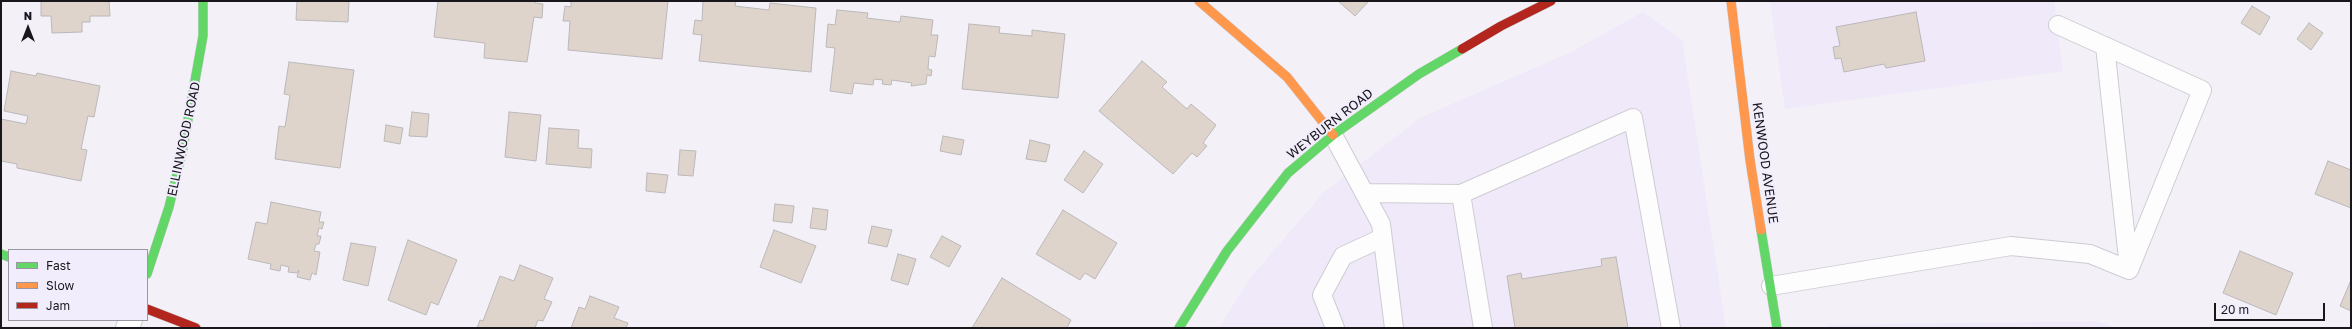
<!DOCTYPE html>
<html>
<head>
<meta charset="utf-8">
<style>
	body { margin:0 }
	#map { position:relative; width:2352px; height:329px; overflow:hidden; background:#f3f0f8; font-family:"Golos Text",sans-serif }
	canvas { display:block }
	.frame { position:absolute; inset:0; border:2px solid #19171c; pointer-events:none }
	.legend { position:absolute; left:8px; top:249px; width:140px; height:72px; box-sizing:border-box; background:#f2edfc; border:1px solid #9b97a2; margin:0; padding:5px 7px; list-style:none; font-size:12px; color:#19171c }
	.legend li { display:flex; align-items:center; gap:8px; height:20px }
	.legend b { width:20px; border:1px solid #9b97a2 }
	.north { position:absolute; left:8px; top:8px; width:40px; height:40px; -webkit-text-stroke:3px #f2edfc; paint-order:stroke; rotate:0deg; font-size:11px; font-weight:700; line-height:16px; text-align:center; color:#19171c }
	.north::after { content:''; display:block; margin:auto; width:14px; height:18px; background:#19171c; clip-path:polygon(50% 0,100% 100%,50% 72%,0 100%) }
	.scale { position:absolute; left:2214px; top:303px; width:111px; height:18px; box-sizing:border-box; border:2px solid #19171c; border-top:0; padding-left:5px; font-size:12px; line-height:14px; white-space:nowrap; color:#19171c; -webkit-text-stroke:3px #f2edfc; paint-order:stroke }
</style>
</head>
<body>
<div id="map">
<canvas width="2352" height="329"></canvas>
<div class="frame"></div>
<ul class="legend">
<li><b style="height:5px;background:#63d668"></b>Fast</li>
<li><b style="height:5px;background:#ff974d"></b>Slow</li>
<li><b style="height:5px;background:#b3261e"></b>Jam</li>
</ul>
<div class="north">N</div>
<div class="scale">20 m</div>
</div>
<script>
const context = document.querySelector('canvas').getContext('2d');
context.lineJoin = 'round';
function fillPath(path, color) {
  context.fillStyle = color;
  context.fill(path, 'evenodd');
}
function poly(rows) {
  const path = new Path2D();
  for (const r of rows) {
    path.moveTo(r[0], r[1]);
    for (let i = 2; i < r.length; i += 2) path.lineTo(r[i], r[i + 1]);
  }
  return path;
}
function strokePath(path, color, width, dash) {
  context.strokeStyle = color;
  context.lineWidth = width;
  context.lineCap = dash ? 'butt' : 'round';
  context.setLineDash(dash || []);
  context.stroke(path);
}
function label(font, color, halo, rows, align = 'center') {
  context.font = font + ' "Golos Text",sans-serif';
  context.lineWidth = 4;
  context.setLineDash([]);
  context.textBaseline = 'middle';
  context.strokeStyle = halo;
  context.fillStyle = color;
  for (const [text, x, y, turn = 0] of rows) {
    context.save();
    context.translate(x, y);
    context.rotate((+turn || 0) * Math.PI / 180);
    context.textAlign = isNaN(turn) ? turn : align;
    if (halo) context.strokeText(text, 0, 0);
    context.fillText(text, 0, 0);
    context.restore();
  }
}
fillPath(poly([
	[1770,1,2054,1,2063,71,1785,109],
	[1643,12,1682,40,1726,328,1219,328,1250,278,1325,191,1422,117,1569,53],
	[2096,321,2116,328,1829,328,1828,325]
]), '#efe9fa');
const building = poly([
	[41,1,109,1,110,16,90,16,90,22,82,22,82,32,52,33,51,16,41,16,41,1],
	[297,1,349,1,348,22,296,20,297,1],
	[438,1,535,1,535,3,543,4,542,18,534,17,527,62,484,58,485,43,434,37,438,1],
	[571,1,668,1,662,59,568,50,570,21,563,21,565,6,571,7,571,1],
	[703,1,736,1,735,6,769,10,770,3,816,8,811,72,699,61,702,35,693,34,695,20,702,21,703,1],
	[1338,1,1369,1,1355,16,1338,1],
	[2252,6,2270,17,2260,35,2241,23,2252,6],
	[837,10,868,13,867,18,900,22,901,16,933,20,931,35,938,35,935,57,929,56,928,69,932,70,931,76,927,75,926,84,911,86,912,83,892,80,891,85,882,84,883,80,874,79,873,85,854,83,852,94,830,91,835,48,826,47,828,24,835,25,837,10],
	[1916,12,1925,61,1886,68,1884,64,1844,72,1841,58,1835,59,1833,47,1840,46,1836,27,1916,12],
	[2309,23,2323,33,2311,50,2297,39,2309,23],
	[969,24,1000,27,999,33,1032,36,1032,30,1065,34,1058,98,962,89,969,24],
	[1142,61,1167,82,1162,87,1187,109,1191,104,1216,125,1203,143,1207,146,1197,157,1192,153,1173,174,1099,111,1142,61],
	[289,62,354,70,340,168,275,159,279,126,285,127,290,95,284,94,289,62],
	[11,71,36,76,37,73,100,86,94,117,88,116,81,149,87,150,81,181,17,168,17,164,1,161,1,119,26,124,28,116,4,111,11,71],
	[412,112,429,114,427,137,409,136,412,112],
	[509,112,541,115,536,161,505,157,509,112],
	[386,125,403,128,400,144,384,141,386,125],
	[549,128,579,130,578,148,592,149,591,168,546,164,549,128],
	[943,136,964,140,961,155,940,151,943,136],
	[1030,140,1050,145,1046,162,1026,159,1030,140],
	[680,150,696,151,693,176,678,175,680,150],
	[1084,151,1103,164,1083,193,1064,180,1084,151],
	[2328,161,2351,170,2351,208,2315,194,2328,161],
	[647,173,668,175,665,193,646,191,647,173],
	[271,202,321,212,319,222,324,222,322,229,319,228,317,236,321,236,319,244,316,244,314,251,320,252,316,275,312,273,310,280,297,277,299,270,297,273,288,272,289,267,281,265,280,271,270,269,271,264,248,259,256,222,267,224,271,202],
	[775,204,794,206,792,223,773,221,775,204],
	[813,208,828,210,826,230,810,228,813,208],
	[1063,210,1117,243,1095,279,1085,273,1080,280,1036,254,1063,210],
	[872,226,892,230,887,247,868,243,872,226],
	[774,230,816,246,801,283,760,267,774,230],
	[942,236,961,246,949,267,930,257,942,236],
	[408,240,457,260,438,305,431,302,426,315,388,300,408,240],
	[351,243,376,247,368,286,343,280,351,243],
	[2240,251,2293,273,2276,315,2223,293,2240,251],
	[898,254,916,259,908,285,891,280,898,254],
	[1616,257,1628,328,1515,328,1507,276,1521,273,1522,279,1602,266,1601,259,1616,257],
	[520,265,553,278,544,299,552,302,543,321,538,320,535,328,477,328,480,320,483,321,500,276,514,281,520,265],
	[1002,278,1071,320,1067,328,972,328,1002,278],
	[2351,280,2351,311,2340,306,2351,280],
	[590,296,619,307,614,318,628,323,626,328,571,328,579,307,585,309,590,296]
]);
fillPath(building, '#ded4cb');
strokePath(building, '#bbb8ba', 1);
const lane = poly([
	[2058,25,2202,90,2129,270],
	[2105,46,2129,268],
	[1333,135,1381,224,1394,328],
	[1364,193,1461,194,1633,118,1671,328],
	[1461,194,1483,328],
	[1771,286,2011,246,2090,254,2129,270],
	[1335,328,1322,295,1343,256,1382,238]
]);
const street = poly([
	[127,328,131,320]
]);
const fast = poly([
	[1761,230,1777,328],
	[1,254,9,257],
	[147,274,169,207,182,153,203,36,203,1],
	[1179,328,1227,251,1288,173,1333,135,1419,74,1462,49]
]);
const slow = poly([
	[1199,1,1287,77,1333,135],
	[1731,1,1750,160,1761,230]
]);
const jam = poly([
	[1462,49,1501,26,1551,1],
	[147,309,196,328]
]);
strokePath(lane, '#ceccd2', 20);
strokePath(street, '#ceccd2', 24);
strokePath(fast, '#ceccd2', 10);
strokePath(slow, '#ceccd2', 10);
strokePath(jam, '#ceccd2', 10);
strokePath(lane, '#fdfdfe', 18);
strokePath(street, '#fdfdfe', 22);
strokePath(fast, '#63d668', 9);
strokePath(slow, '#ff974d', 9);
strokePath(jam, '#b3261e', 9);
label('13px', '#19171c', '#f2edfc', [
	["WEYBURN ROAD",1330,124,-38],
	["ELLINWOOD ROAD",184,139,-78],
	["KENWOOD AVENUE",1765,163,82]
]);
</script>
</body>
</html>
